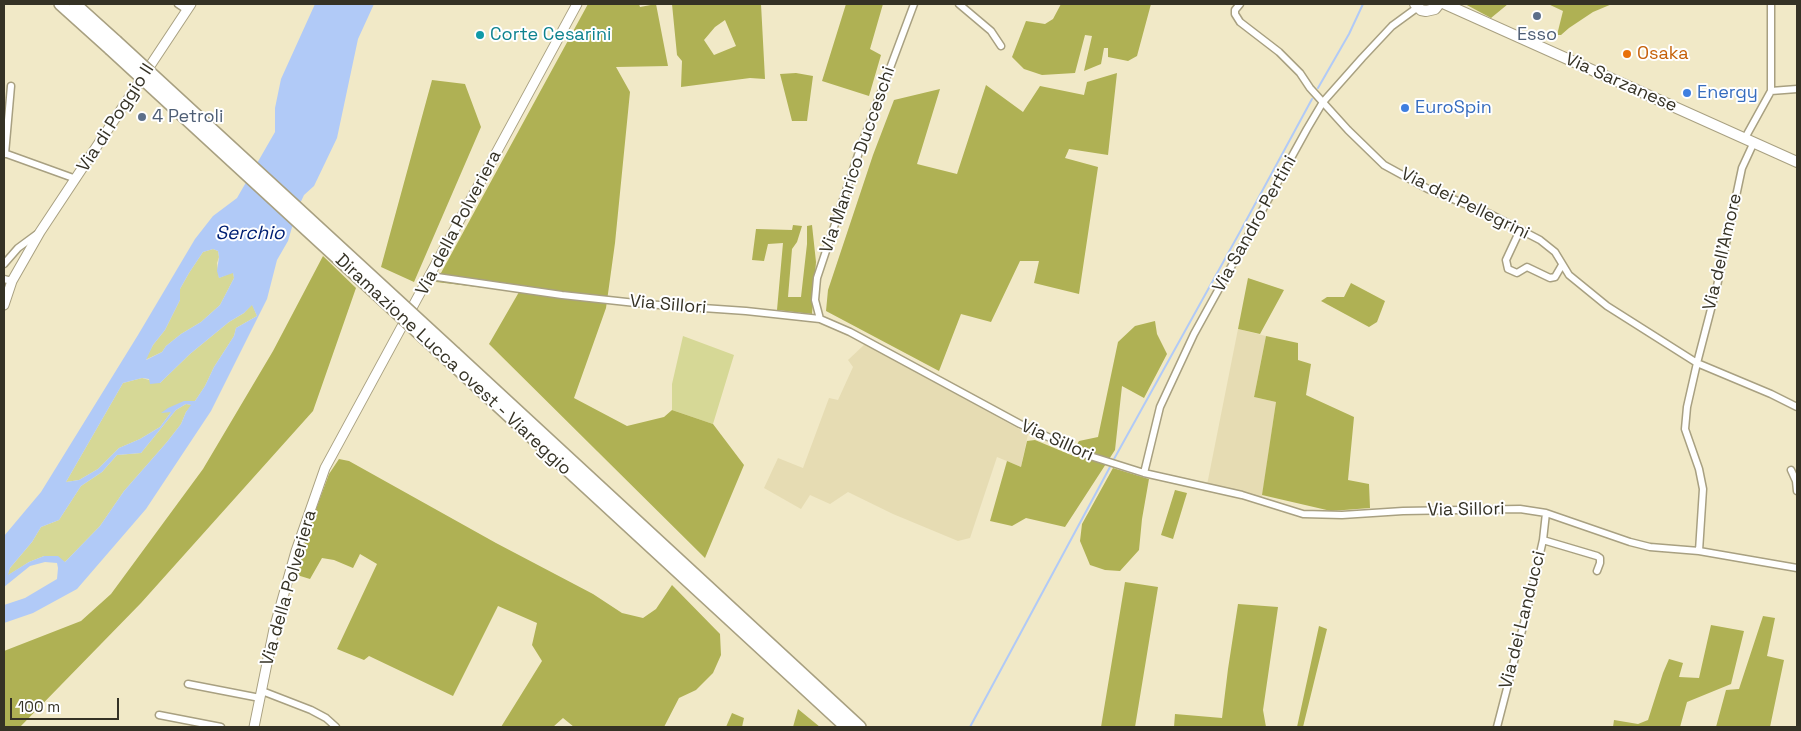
<!DOCTYPE html>
<html>
<head>
<meta charset="utf-8">
<style>
	body { margin:0 }
	#map { position:relative; width:1801px; height:731px; overflow:hidden; background:#f1e9c7; font-family:"Space Grotesk",sans-serif }
	canvas { display:block }
	.frame { position:absolute; inset:0; border:5px solid #353225; pointer-events:none }
	.scale { position:absolute; left:10px; top:698px; width:109px; height:22px; box-sizing:border-box; border:2px solid #353225; border-top:0; padding-left:6px; font-size:15px; line-height:18px; white-space:nowrap; color:#353225; -webkit-text-stroke:4px #fff; paint-order:stroke }
</style>
</head>
<body>
<div id="map">
<canvas width="1801" height="731"></canvas>
<div class="frame"></div>
<div class="scale">100 m</div>
</div>
<script>
const context = document.querySelector('canvas').getContext('2d');
context.lineJoin = 'round';
function fillPath(path, color) {
  context.fillStyle = color;
  context.fill(path, 'evenodd');
}
function poly(rows) {
  const path = new Path2D();
  for (const r of rows) {
    path.moveTo(r[0], r[1]);
    for (let i = 2; i < r.length; i += 2) path.lineTo(r[i], r[i + 1]);
  }
  return path;
}
function strokePath(path, color, width, dash) {
  context.strokeStyle = color;
  context.lineWidth = width;
  context.lineCap = dash ? 'butt' : 'round';
  context.setLineDash(dash || []);
  context.stroke(path);
}
function label(font, color, halo, rows, align = 'center') {
  context.font = font + ' "Space Grotesk",sans-serif';
  context.lineWidth = 4;
  context.setLineDash([]);
  context.textBaseline = 'middle';
  context.strokeStyle = halo;
  context.fillStyle = color;
  for (const [text, x, y, turn = 0] of rows) {
    context.save();
    context.translate(x, y);
    context.rotate((+turn || 0) * Math.PI / 180);
    context.textAlign = isNaN(turn) ? turn : align;
    if (halo) context.strokeText(text, 0, 0);
    context.fillText(text, 0, 0);
    context.restore();
  }
}
fillPath(poly([
	[1238,329,1266,336,1254,397,1276,402,1261,504,1206,490],
	[865,344,1028,434,1021,467,997,457,970,538,958,541,893,514,848,492,830,504,810,495,801,509,764,488,778,458,803,468,829,398,838,400,853,367,848,360]
]), '#e6dcb3');
fillPath(poly([
	[213,249,218,251,219,257,217,263,219,278,233,272,234,278,220,305,201,322,181,334,166,346,162,352,145,360,153,345,165,330,180,300,180,289,189,273,203,252],
	[252,304,257,316,236,328,234,336,214,367,205,386,195,401,184,402,171,412,160,427,140,439,119,448,98,469,79,480,66,482,123,383,142,378,160,383,190,354,229,322,244,313],
	[683,336,734,355,713,424,672,410,672,384],
	[186,404,192,405,186,412,181,424,167,442,124,491,100,526,65,562,44,556,29,562,7,576,10,568,32,542,41,527,59,520,81,486,102,472,117,455,141,453,176,410]
]), '#d6d896');
fillPath(poly([
	[588,4,639,4,640,7,656,4,668,66,616,67,630,92,615,243,606,308,574,398,627,426,664,417,672,410,713,424,744,465,705,558,489,344,519,292,436,282],
	[672,4,761,4,765,79,750,78,681,87,682,61,677,55],
	[725,20,736,46,714,55,704,40,715,27],
	[846,4,883,4,870,49,881,55,869,96,822,81],
	[1061,4,1118,4,1123,5,1124,4,1151,4,1137,56,1128,61,1108,57,1108,48,1104,48,1101,64,1084,71,1092,36,1085,35,1075,73,1042,75,1024,69,1012,57,1026,21,1045,24,1053,19],
	[1465,4,1508,4,1491,18],
	[1548,4,1612,4,1593,12,1569,28,1561,35,1557,35,1563,11],
	[796,73,813,76,807,121,792,121,780,74],
	[1117,73,1108,155,1069,149,1065,158,1098,167,1079,294,1034,283,1039,261,1020,261,991,322,961,314,939,371,826,311,828,290,873,155,894,100,940,89,917,164,957,174,986,85,1023,112,1040,86,1084,95,1087,82],
	[432,80,465,84,481,127,414,282,381,267],
	[793,225,802,226,797,242,792,249,788,297,801,297,807,244,807,226,812,225,816,262,812,314,777,310,783,243,768,244,764,261,752,260,756,229,792,230],
	[323,256,356,288,313,411,141,603,20,727,4,727,4,651,81,621,111,594,203,469,273,351],
	[1248,278,1284,290,1260,334,1238,329],
	[1351,283,1385,301,1377,322,1369,327,1321,301,1327,297,1344,297],
	[1155,321,1157,334,1167,354,1144,398,1122,386,1115,450,1065,527,1026,518,1012,526,990,521,1007,461,1021,467,1027,441,1035,440,1071,455,1079,441,1098,437,1118,342,1135,326],
	[1266,336,1298,343,1298,360,1311,364,1306,395,1354,417,1348,480,1369,484,1370,508,1331,511,1262,495,1276,402,1254,397],
	[339,459,349,461,496,543,593,594,622,613,643,618,656,609,672,585,720,634,721,655,713,673,696,690,679,698,664,727,574,727,563,718,553,727,501,727,542,661,532,645,537,623,498,606,453,696,369,656,364,660,337,649,377,564,360,554,353,568,334,560,322,558,310,579,297,575,309,528,329,474],
	[1113,468,1149,479,1142,519,1139,550,1120,571,1105,570,1090,565,1080,541,1082,524],
	[1175,490,1187,493,1173,539,1161,535],
	[1125,582,1158,587,1135,727,1101,727],
	[1238,604,1278,607,1263,710,1266,727,1174,727,1175,714,1222,718,1228,669],
	[1763,616,1775,618,1767,656,1784,660,1770,727,1716,727,1726,690,1739,689],
	[1711,625,1744,631,1731,684,1687,702,1680,727,1613,727,1614,720,1638,724,1648,720,1663,673,1669,659,1683,663,1679,677,1699,678],
	[1319,626,1327,629,1303,727,1297,727],
	[798,709,820,727,793,727],
	[732,713,744,718,742,727,726,727]
]), '#afb154');
fillPath(poly([
	[315,4,374,4,358,39,337,138,314,186,304,195,297,210,288,241,277,260,267,299,211,411,146,509,77,589,33,613,4,623,4,605,25,598,57,579,58,568,57,563,45,562,30,566,4,587,4,536,41,492,138,335,195,239,213,216,237,198,275,132,275,108,281,79],
	[213,249,218,251,219,257,217,271,219,278,233,273,234,278,220,305,201,322,181,334,166,346,162,352,146,360,153,345,165,330,180,300,180,289,189,273,203,252],
	[252,305,257,316,236,328,234,336,214,367,205,386,195,401,184,401,168,408,161,413,171,412,160,427,140,439,119,448,98,469,79,480,66,482,123,383,142,378,149,379,150,384,160,383,190,354,229,322,244,313],
	[186,404,191,405,186,412,181,424,167,442,124,491,100,526,65,562,58,556,44,556,29,562,8,575,10,568,32,542,41,527,59,520,81,486,102,472,117,455,141,453,176,410]
]), '#b1caf7');
strokePath(poly([
	[1318,88,1349,34,1363,4],
	[1114,459,1241,230,1312,99],
	[970,727,1110,467]
]), '#b1caf7', 2);
const street = poly([
	[178,4,187,10],
	[959,4,991,31,1001,46],
	[1240,4,1235,10,1235,14,1240,22,1279,52,1300,73,1310,88,1348,130,1384,165,1428,189,1490,214,1540,240,1555,252,1569,275,1607,306,1697,363,1771,394,1797,407],
	[1771,91,1797,89],
	[1745,138,1771,91,1771,4],
	[1754,142,1742,168,1717,286,1697,363,1687,407,1685,429,1699,469,1703,489,1699,551,1797,568],
	[4,153,76,179],
	[5,154,11,86],
	[1520,230,1506,260,1508,269,1517,273,1527,267,1550,278,1555,277,1562,265],
	[4,264,18,248,37,234],
	[430,276,562,295,645,304,746,311,820,319,850,332,1020,424,1087,455,1144,473,1242,495,1303,514,1342,515,1403,511,1520,509,1546,513,1630,542,1650,547,1699,551],
	[4,279,12,281],
	[820,319,815,300,817,278,862,143,914,4],
	[1791,470,1796,481,1797,491],
	[1144,473,1160,407,1194,334,1307,129,1323,102,1362,58,1392,26,1418,7],
	[1543,540,1597,556,1600,558,1600,563,1597,571],
	[188,684,260,698],
	[262,691,311,710,326,718,336,727],
	[159,715,221,727],
	[1497,727,1526,615,1543,540,1546,513]
]);
const secondary = poly([
	[4,305,12,281,40,232,191,4],
	[254,727,274,629,296,551,325,468,577,4]
]);
const primary = poly([
	[1415,4,1421,10,1426,11,1435,9,1439,4],
	[1445,4,1797,162]
]);
const highway = poly([
	[60,4,110,49],
	[75,4,116,41],
	[455,353,860,727],
	[449,361,846,727]
]);
strokePath(street, '#a8a081', 9);
strokePath(secondary, '#a8a081', 11);
strokePath(primary, '#a8a081', 12);
strokePath(highway, '#a8a081', 14);
strokePath(street, '#fff', 6);
strokePath(secondary, '#fff', 9);
strokePath(primary, '#fff', 10);
strokePath(highway, '#fff', 11);
const highwayBridge = poly([
	[116,41,455,353],
	[110,49,449,361]
]);
strokePath(highwayBridge, '#a8a081', 14, []);
strokePath(highwayBridge, '#fff', 11);
for (const [x, y, r, color] of [
	[1537,16,5,"#5c6f8a"],
	[480,35,5,"#0f9aa8"],
	[1627,54,5,"#e8710a"],
	[1687,93,5,"#3f7fe0"],
	[1405,108,5,"#3f7fe0"],
	[142,117,5,"#5c6f8a"]
]) {
  const dot = new Path2D();
  dot.arc(x, y, r, 0, 2 * Math.PI);
  context.fillStyle = color;
  context.fill(dot);
  strokePath(dot, '#fff', 2);
}
label('18px', '#0d838f', '#fff', [
	["Corte Cesarini",490,35]
], 'left');
label('18px', '#4e5e75', '#fff', [
	["Esso",1537,35],
	["4 Petroli",152,117,"left"]
]);
label('18px', '#c56008', '#fff', [
	["Osaka",1637,54]
], 'left');
label('18px', '#353225', '#fff', [
	["Via Sarzanese",1621,83,24],
	["Via di Poggio II",116,118,-57],
	["Via Manrico Ducceschi",858,160,-71],
	["Via dei Pellegrini",1465,204,26],
	["Via della Polveriera",459,223,-62],
	["Via Sandro Pertini",1255,224,-61],
	["Via dell'Amore",1723,252,-77],
	["Via Sillori",668,305,5],
	["Diramazione Lucca ovest - Viareggio",453,365,43],
	["Via Sillori",1057,441,24],
	["Via Sillori",1466,510,-1],
	["Via della Polveriera",289,588,-74],
	["Via dei Landucci",1523,620,-76]
]);
label('18px', '#366cbe', '#fff', [
	["Energy",1697,93],
	["EuroSpin",1415,108]
], 'left');
label('italic 19px', '#002073', '#fff', [
	["Serchio",250,234]
]);
</script>
</body>
</html>
